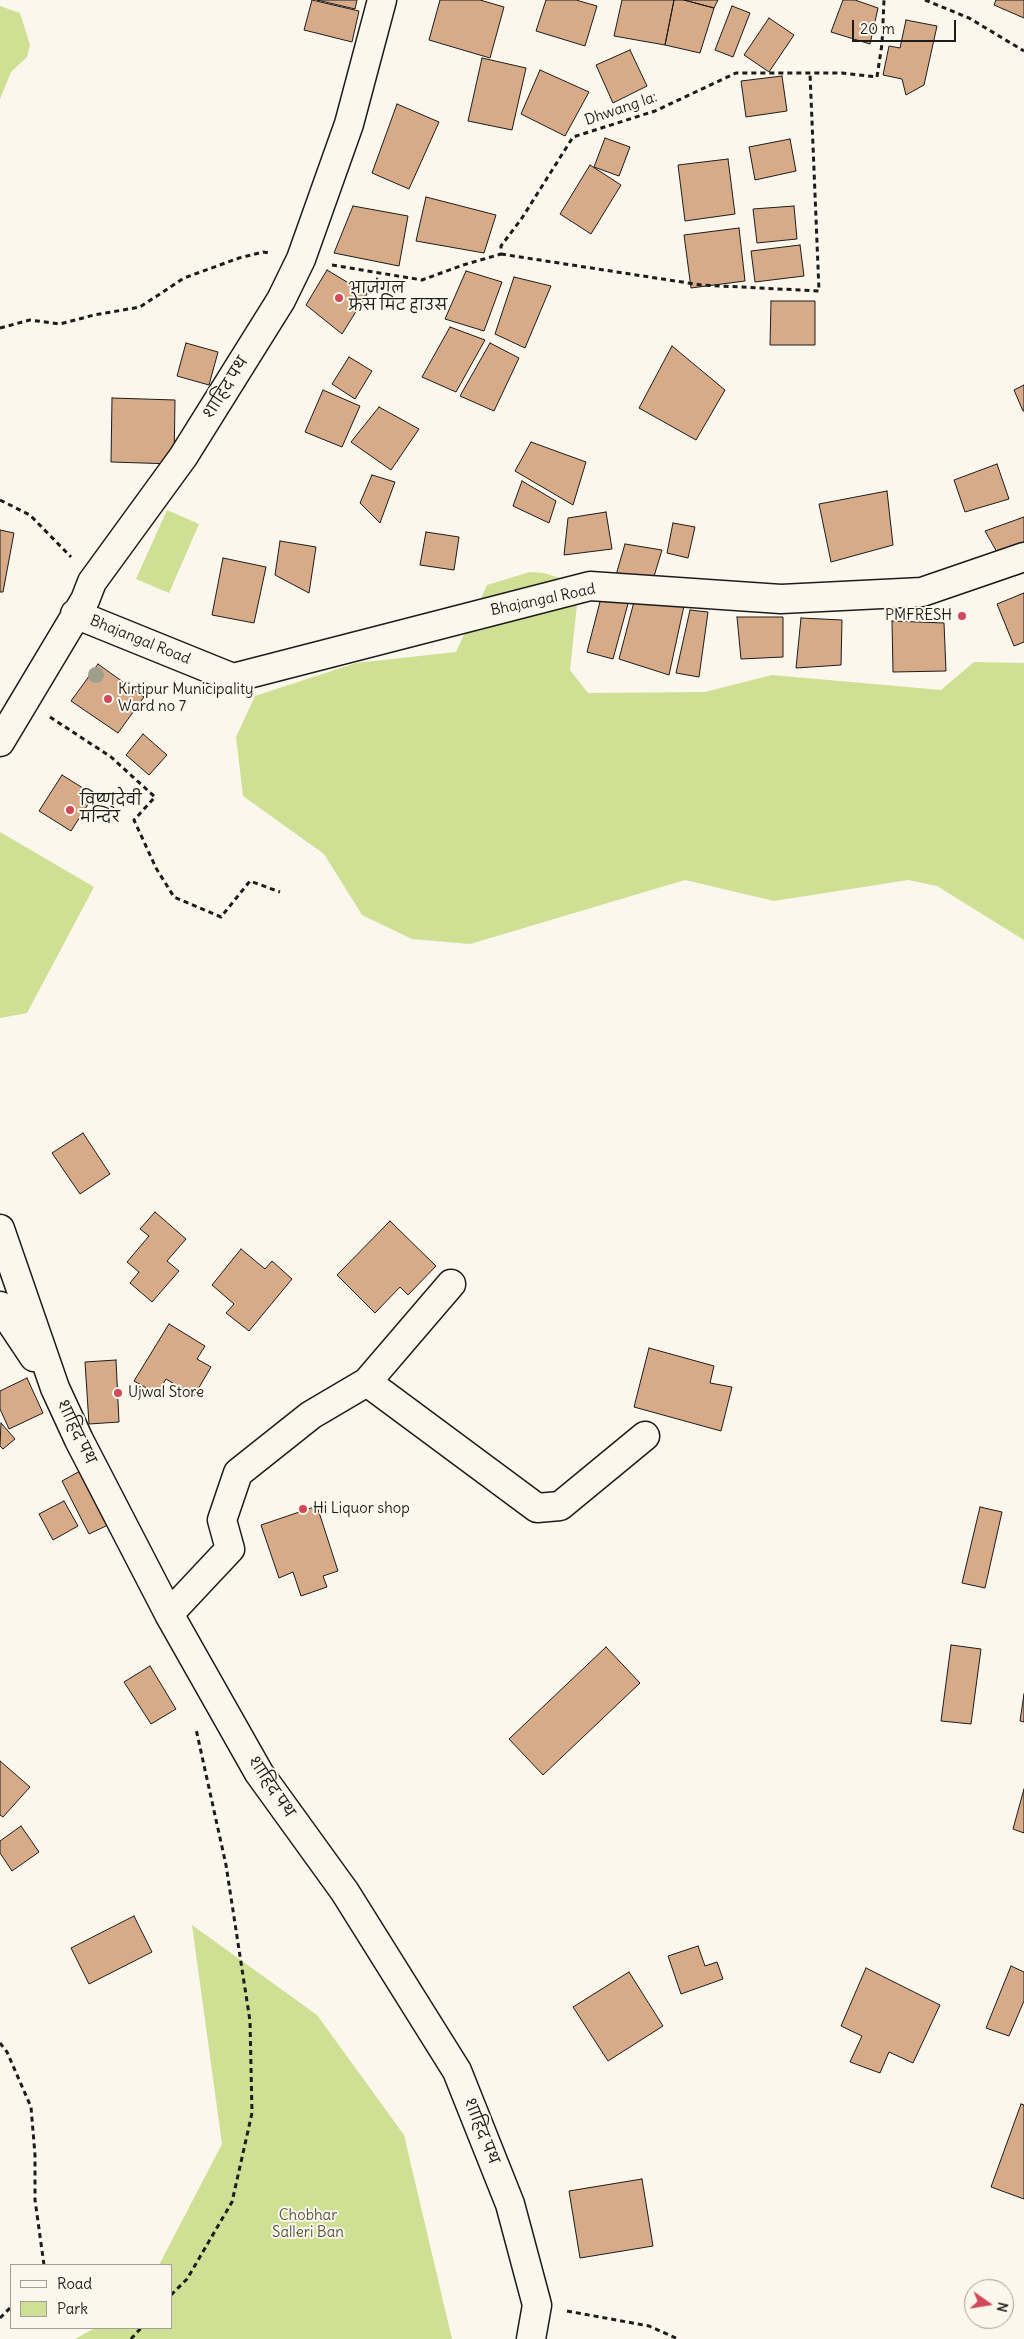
<!DOCTYPE html>
<html>
<head>
<meta charset="utf-8">
<style>
	body { margin:0 }
	#map { position:relative; width:1024px; height:2339px; overflow:hidden; background:#fbf7ec; font-family:Delius,sans-serif }
	canvas { display:block }
	.legend { position:absolute; left:10px; top:2264px; width:162px; height:65px; box-sizing:border-box; background:#fbf7ec; border:1px solid #a29f99; margin:0; padding:6px 9px; list-style:none; font-size:15px; color:#1c1c1c }
	.legend li { display:flex; align-items:center; gap:10px; height:25px }
	.legend b { width:25px; border:1px solid #a29f99 }
	.north { position:absolute; left:964px; top:2279px; width:50px; height:50px; box-sizing:border-box; background:#fbf7ec; border:1px solid #a29f99; border-radius:50%; rotate:103deg; font-size:14px; font-weight:700; line-height:20px; text-align:center; color:#1c1c1c }
	.north::after { content:''; display:block; margin:auto; width:18px; height:22px; background:#d1495b; clip-path:polygon(50% 0,100% 100%,50% 72%,0 100%) }
	.scale { position:absolute; left:852px; top:20px; width:104px; height:22px; box-sizing:border-box; border:2px solid #1c1c1c; border-top:0; padding-left:6px; font-size:15px; line-height:18px; white-space:nowrap; color:#1c1c1c; -webkit-text-stroke:4px #fbf7ec; paint-order:stroke }
</style>
</head>
<body>
<div id="map">
<canvas width="1024" height="2339"></canvas>
<ul class="legend">
<li><b style="height:6px;background:#fbf7ec"></b>Road</li>
<li><b style="height:14px;background:#cfdf93"></b>Park</li>
</ul>
<div class="north">N</div>
<div class="scale">20 m</div>
</div>
<script>
const context = document.querySelector('canvas').getContext('2d');
context.lineJoin = 'round';
function fillPath(path, color) {
  context.fillStyle = color;
  context.fill(path, 'evenodd');
}
function poly(rows) {
  const path = new Path2D();
  for (const r of rows) {
    path.moveTo(r[0], r[1]);
    for (let i = 2; i < r.length; i += 2) path.lineTo(r[i], r[i + 1]);
  }
  return path;
}
function strokePath(path, color, width, dash) {
  context.strokeStyle = color;
  context.lineWidth = width;
  context.lineCap = dash ? 'butt' : 'round';
  context.setLineDash(dash || []);
  context.stroke(path);
}
function label(font, color, halo, rows, align = 'center') {
  context.font = font + ' Delius,"Playpen Sans Deva",sans-serif';
  context.lineWidth = 4;
  context.setLineDash([]);
  context.textBaseline = 'middle';
  context.strokeStyle = halo;
  context.fillStyle = color;
  for (const [text, x, y, turn = 0] of rows) {
    context.save();
    context.translate(x, y);
    context.rotate((+turn || 0) * Math.PI / 180);
    context.textAlign = isNaN(turn) ? turn : align;
    if (halo) context.strokeText(text, 0, 0);
    context.fillText(text, 0, 0);
    context.restore();
  }
}
fillPath(poly([
	[0,6,20,13,30,45,27,57,11,72,0,99],
	[167,510,199,524,169,593,136,579],
	[530,572,544,573,573,582,578,595,570,670,588,693,705,692,772,675,941,690,974,662,1024,663,1024,940,937,886,908,880,774,901,685,880,470,944,412,939,362,915,324,854,243,796,236,737,255,696,356,663,456,652,487,585],
	[0,832,94,887,27,1013,0,1018],
	[192,1925,317,2015,404,2135,452,2339,75,2339,95,2328,171,2328,171,2265,159,2265,222,2144]
]), '#cfdf93');
const building = poly([
	[312,0,359,11,352,42,304,30,312,0],
	[317,0,357,0,355,9,317,0],
	[440,0,480,0,504,7,490,58,429,40,440,0],
	[546,0,576,0,597,6,585,46,536,31,546,0],
	[622,0,674,0,665,45,614,36,622,0],
	[674,0,684,0,714,8,700,53,665,45,674,0],
	[684,0,718,0,714,8,684,0],
	[843,0,855,0,878,8,870,44,831,32,843,0],
	[996,0,1024,0,1024,18,994,5,996,0],
	[732,6,750,13,733,57,715,50,732,6],
	[769,18,794,35,769,72,744,55,769,18],
	[906,20,937,26,924,85,906,95,902,79,883,75,889,46,900,48,906,20],
	[630,50,647,86,613,103,596,65,630,50],
	[482,58,526,68,512,130,468,121,482,58],
	[540,70,589,92,565,136,521,114,540,70],
	[782,76,787,111,746,117,741,81,782,76],
	[397,104,439,122,409,189,372,173,397,104],
	[605,138,630,147,619,176,594,167,605,138],
	[790,139,796,171,755,180,749,147,790,139],
	[728,159,735,214,685,221,678,165,728,159],
	[590,165,621,185,591,234,560,214,590,165],
	[426,197,496,215,484,253,416,241,426,197],
	[353,206,408,216,399,266,334,253,353,206],
	[794,206,797,239,757,243,753,209,794,206],
	[739,228,745,281,691,288,684,235,739,228],
	[800,245,804,276,755,282,751,251,800,245],
	[327,270,367,294,342,334,306,305,327,270],
	[466,271,502,282,484,331,445,319,466,271],
	[514,277,551,286,525,348,495,334,514,277],
	[771,301,815,301,815,345,770,345,771,301],
	[450,327,485,340,456,392,422,377,450,327],
	[186,343,218,352,209,385,177,376,186,343],
	[490,343,519,358,494,411,460,396,490,343],
	[672,346,725,390,696,440,639,408,672,346],
	[349,357,372,371,355,399,332,384,349,357],
	[1024,385,1024,411,1023,411,1014,390,1024,385],
	[323,390,360,406,342,447,305,432,323,390],
	[112,398,175,400,174,464,111,462,112,398],
	[379,407,419,429,391,470,351,442,379,407],
	[531,442,586,462,573,505,515,471,531,442],
	[997,464,1009,499,965,512,954,480,997,464],
	[372,475,395,482,380,523,360,503,372,475],
	[522,481,556,501,549,523,513,506,522,481],
	[887,491,893,545,831,562,819,504,887,491],
	[606,512,612,549,564,555,568,518,606,512],
	[1024,517,1024,546,998,554,985,531,1024,517],
	[673,523,695,527,688,558,667,553,673,523],
	[0,530,14,533,3,592,0,592,0,530],
	[426,532,459,537,454,570,420,565,426,532],
	[280,541,316,547,309,593,275,575,280,541],
	[625,544,662,550,652,583,616,575,625,544],
	[223,558,266,567,254,623,212,615,223,558],
	[1024,593,1024,642,1014,646,997,604,1024,593],
	[602,594,629,600,613,659,587,652,602,594],
	[635,598,684,606,669,675,619,659,635,598],
	[690,610,708,612,699,677,676,673,690,610],
	[737,617,783,617,783,657,741,659,737,617],
	[801,618,842,620,841,665,796,668,801,618],
	[892,621,944,623,946,671,893,672,892,621],
	[98,664,144,697,118,733,71,701,98,664],
	[143,734,167,755,149,775,126,755,143,734],
	[62,775,94,795,71,831,39,811,62,775],
	[83,1133,110,1174,80,1194,52,1153,83,1133],
	[155,1212,186,1239,167,1261,179,1271,152,1302,130,1283,139,1272,127,1262,149,1236,140,1229,155,1212],
	[390,1221,436,1266,408,1295,400,1287,375,1313,337,1275,390,1221],
	[241,1249,265,1269,272,1261,292,1279,249,1331,226,1313,234,1304,212,1285,241,1249],
	[169,1324,205,1346,197,1359,211,1367,194,1396,166,1379,157,1394,134,1381,169,1324],
	[649,1348,714,1366,710,1383,732,1387,721,1431,634,1407,649,1348],
	[116,1360,119,1422,89,1424,85,1362,116,1360],
	[27,1378,43,1413,9,1429,0,1409,0,1391,27,1378],
	[1,1423,15,1439,3,1449,0,1446,1,1423],
	[80,1471,108,1525,89,1534,62,1481,80,1471],
	[64,1501,78,1526,53,1540,39,1514,64,1501],
	[317,1506,338,1571,323,1576,327,1587,301,1596,293,1572,279,1578,261,1525,317,1506],
	[980,1507,1002,1512,985,1588,962,1583,980,1507],
	[951,1645,981,1649,971,1724,941,1721,951,1645],
	[606,1647,640,1683,543,1775,509,1739,606,1647],
	[150,1666,176,1709,151,1724,124,1682,150,1666],
	[1024,1694,1024,1722,1020,1721,1024,1694],
	[0,1761,30,1787,3,1817,0,1815,0,1761],
	[1024,1789,1024,1833,1013,1829,1024,1789],
	[21,1826,39,1852,12,1871,0,1853,0,1841,21,1826],
	[134,1916,152,1952,89,1984,71,1948,134,1916],
	[698,1946,705,1966,717,1962,723,1979,681,1994,668,1956,698,1946],
	[1011,1966,1024,1972,1024,2001,1009,2036,986,2028,1011,1966],
	[866,1968,940,2005,913,2063,889,2052,880,2073,850,2062,862,2036,841,2026,866,1968],
	[629,1972,663,2026,608,2061,573,2007,629,1972],
	[1021,2104,1024,2105,1024,2199,991,2187,1021,2104],
	[642,2179,653,2246,580,2258,569,2191,642,2179]
]);
fillPath(building, '#d7aa88');
strokePath(building, '#1c1c1c', 1);
const minor = poly([
	[75,614,233,678,590,586,781,599,922,592,1024,557],
	[0,742,85,600,92,582,183,457,281,300,301,259,349,124,382,0],
	[0,1229,55,1388,79,1440,169,1614,259,1773,345,1892,457,2071,510,2204,537,2305,531,2339],
	[0,1306,34,1357],
	[367,1382,537,1508,560,1506,645,1436],
	[169,1614,230,1549,222,1520,238,1473,311,1415,367,1382,451,1284]
]);
strokePath(minor, '#1c1c1c', 31);
strokePath(poly([
	[925,0,969,18,1024,51],
	[501,254,701,285,819,291,810,73],
	[332,265,422,280,463,265,501,254,501,246,522,218,573,137,655,111,736,73,842,73,877,77,882,44,884,0],
	[0,328,30,320,60,324,94,315,140,307,184,278,239,258,263,252,270,253],
	[0,500,30,515,71,557],
	[50,717,111,757,155,797,134,820,156,868,174,897,221,917,250,881,280,892],
	[0,2043,7,2052,31,2107,35,2155,35,2200,44,2265],
	[171,2295,187,2279,232,2202,252,2113,250,2021,226,1865,196,1729],
	[567,2311,649,2326,678,2339],
	[0,2318,11,2307],
	[131,2339,141,2328]
]), '#1c1c1c', 3, [5, 4]);
strokePath(minor, '#fbf7ec', 28);
context.fillStyle = '#9e9e8d';
for (const [x, y] of [
	[96,675]
]) {
  context.beginPath();
  context.arc(x, y, 8, 0, 2 * Math.PI);
  context.fill();
}
for (const [x, y, r, color] of [
	[339,298,5,"#d1495b"],
	[962,616,5,"#d1495b"],
	[108,699,5,"#d1495b"],
	[70,810,5,"#d1495b"],
	[118,1393,5,"#d1495b"],
	[303,1509,5,"#d1495b"]
]) {
  const dot = new Path2D();
  dot.arc(x, y, r, 0, 2 * Math.PI);
  context.fillStyle = color;
  context.fill(dot);
  strokePath(dot, '#fbf7ec', 2);
}
label('15px', '#1c1c1c', '#fbf7ec', [
	["Dhwang la:",621,109,-19],
	["शाहिद पथ",226,388,-58],
	["Bhajangal Road",543,600,-12],
	["Bhajangal Road",140,640,22],
	["शाहिद पथ",76,1432,64],
	["शाहिद पथ",271,1787,56],
	["शाहिद पथ",481,2131,68]
]);
label('15px', '#1c1c1c', '#fbf7ec', [
	["भाज‌ं‌‌गल",349,289],
	["फ्रेस मिट हाउस",349,306],
	["PMFRESH",952,616,"right"],
	["Kirtipur Municipality",118,690],
	["Ward no 7",118,707],
	["विष्णुदेवी",80,801],
	["मन्दिर",80,818],
	["Ujwal Store",128,1393],
	["Hi Liquor shop",313,1509]
], 'left');
label('15px', '#525640', '#fbf7ec', [
	["Chobhar",308,2216],
	["Salleri Ban",308,2233]
]);
</script>
</body>
</html>
